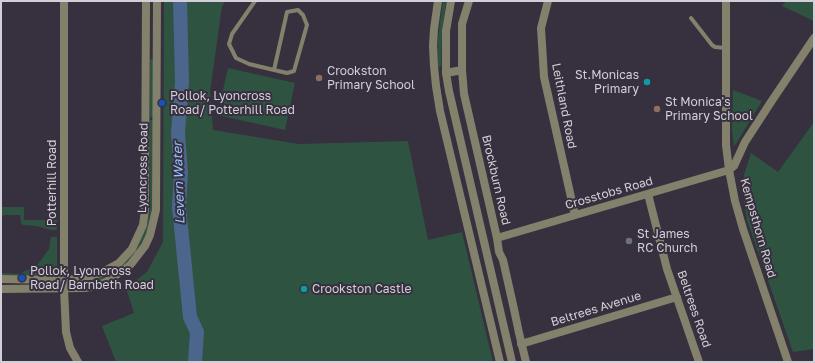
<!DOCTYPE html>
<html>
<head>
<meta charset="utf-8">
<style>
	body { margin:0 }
	#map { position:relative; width:815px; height:363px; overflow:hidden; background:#37303e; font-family:"Golos Text",sans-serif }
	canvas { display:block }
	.frame { position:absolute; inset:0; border:2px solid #d3cfd8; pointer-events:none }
</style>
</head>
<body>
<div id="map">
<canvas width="815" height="363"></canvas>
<div class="frame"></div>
</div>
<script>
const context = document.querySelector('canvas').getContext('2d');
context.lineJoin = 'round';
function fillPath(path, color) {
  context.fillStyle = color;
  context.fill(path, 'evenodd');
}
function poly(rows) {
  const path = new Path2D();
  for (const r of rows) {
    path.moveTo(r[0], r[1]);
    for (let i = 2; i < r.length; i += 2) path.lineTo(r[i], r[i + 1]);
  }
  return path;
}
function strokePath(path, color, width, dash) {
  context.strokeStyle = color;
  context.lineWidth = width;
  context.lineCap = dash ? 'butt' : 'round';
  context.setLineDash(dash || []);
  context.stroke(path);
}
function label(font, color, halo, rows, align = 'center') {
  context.font = font + ' "Golos Text",sans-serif';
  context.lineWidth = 4;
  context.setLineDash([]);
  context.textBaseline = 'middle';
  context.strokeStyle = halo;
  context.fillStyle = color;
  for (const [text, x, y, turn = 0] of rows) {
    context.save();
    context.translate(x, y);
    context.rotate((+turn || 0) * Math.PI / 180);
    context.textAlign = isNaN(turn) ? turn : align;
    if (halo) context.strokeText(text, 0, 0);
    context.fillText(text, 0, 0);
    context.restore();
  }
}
fillPath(poly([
	[164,1,226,1,222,6,210,92,213,130,299,144,408,141,428,240,462,232,493,362,116,362,102,326,134,313,126,288,147,272,163,242],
	[443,1,446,1,442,32,441,66,439,67,438,67,437,51,439,29],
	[786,1,814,1,814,21,782,6],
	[151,59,153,60,153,117,150,117,150,60],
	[228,68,295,83,285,130,217,115],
	[733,90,762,101,734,147,732,129],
	[150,120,153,120,152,218,144,241,131,260,116,274,95,284,67,285,68,283,84,283,104,276,114,271,122,265,137,248,147,225,150,209],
	[814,122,814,349,793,352,747,220,744,203,744,175,751,153,778,172],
	[1,207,24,207,24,220,57,220,57,230,51,230,37,226,23,225,21,223,20,215,5,215,1,216],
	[51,237,57,237,57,270,55,275,1,275,1,273,19,274,34,267,38,264,49,249]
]), '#2e5441');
strokePath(poly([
	[180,1,182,82,178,133,181,173,179,207,190,317,197,332,195,362]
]), '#4b658c', 14);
strokePath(poly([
	[255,1,232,34,229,44,236,58,249,64,274,70,287,73,294,71,307,25,303,15,298,10,287,12,274,70],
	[691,18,712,45,715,47,725,48]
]), '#83816c', 4);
strokePath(poly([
	[64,1,64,289,66,332,70,348,78,362],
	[469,1,462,24,462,70,464,94,497,238,499,252,503,260,514,309,519,333,526,362],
	[548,1,541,28,544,77,575,215],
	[726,1,726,145,729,170,735,201,743,229,788,362],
	[446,73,462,70],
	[648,194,667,269,699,362],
	[497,238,729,170,734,166,745,142,771,102,814,38],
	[521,344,677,297]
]), '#83816c', 8);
strokePath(poly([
	[438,1,434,29,433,46,434,66,436,86,440,111,500,362],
	[451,1,446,31,446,73,449,91,512,362],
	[1,279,64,280,76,279,91,276,101,273,119,263,132,249,143,225,145,210,146,1],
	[1,289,85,288,95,286,106,282,124,270,131,264,145,246,150,235,156,210,157,1]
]), '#83816c', 8);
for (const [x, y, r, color] of [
	[319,78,4,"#8d6e63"],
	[647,82,4,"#0f9aa8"],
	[162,103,4,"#1a4fb4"],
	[657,109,4,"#8d6e63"],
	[629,241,4,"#6b7280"],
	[22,278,4,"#1a4fb4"],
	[304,289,4,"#0f9aa8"]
]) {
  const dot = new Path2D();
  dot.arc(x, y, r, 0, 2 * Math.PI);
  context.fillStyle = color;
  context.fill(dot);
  strokePath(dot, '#37303e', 1.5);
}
label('12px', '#d3cfd8', '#37303e', [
	["Crookston",327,71],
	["Primary School",327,85],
	["St.Monicas",639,75,"right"],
	["Primary",639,89,"right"],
	["Pollok, Lyoncross",170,96],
	["Road/ Potterhill Road",170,110],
	["St Monica's",665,102],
	["Primary School",665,116],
	["St James",637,234],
	["RC Church",637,248],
	["Pollok, Lyoncross",30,271],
	["Road/ Barnbeth Road",30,285],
	["Crookston Castle",312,289]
], 'left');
label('12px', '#d3cfd8', '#37303e', [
	["Leithland Road",564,106,79],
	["Lyoncross Road",143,168,-89],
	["Brockburn Road",496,180,77],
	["Potterhill Road",52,183,-90],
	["Crosstobs Road",609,193,-16],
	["Kempsthorn Road",758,228,74],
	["Beltrees Avenue",596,309,-17],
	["Beltrees Road",694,309,71]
]);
label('italic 13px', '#96c0fe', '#37303e', [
	["Levern Water",179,183,-92]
]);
</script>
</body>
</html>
